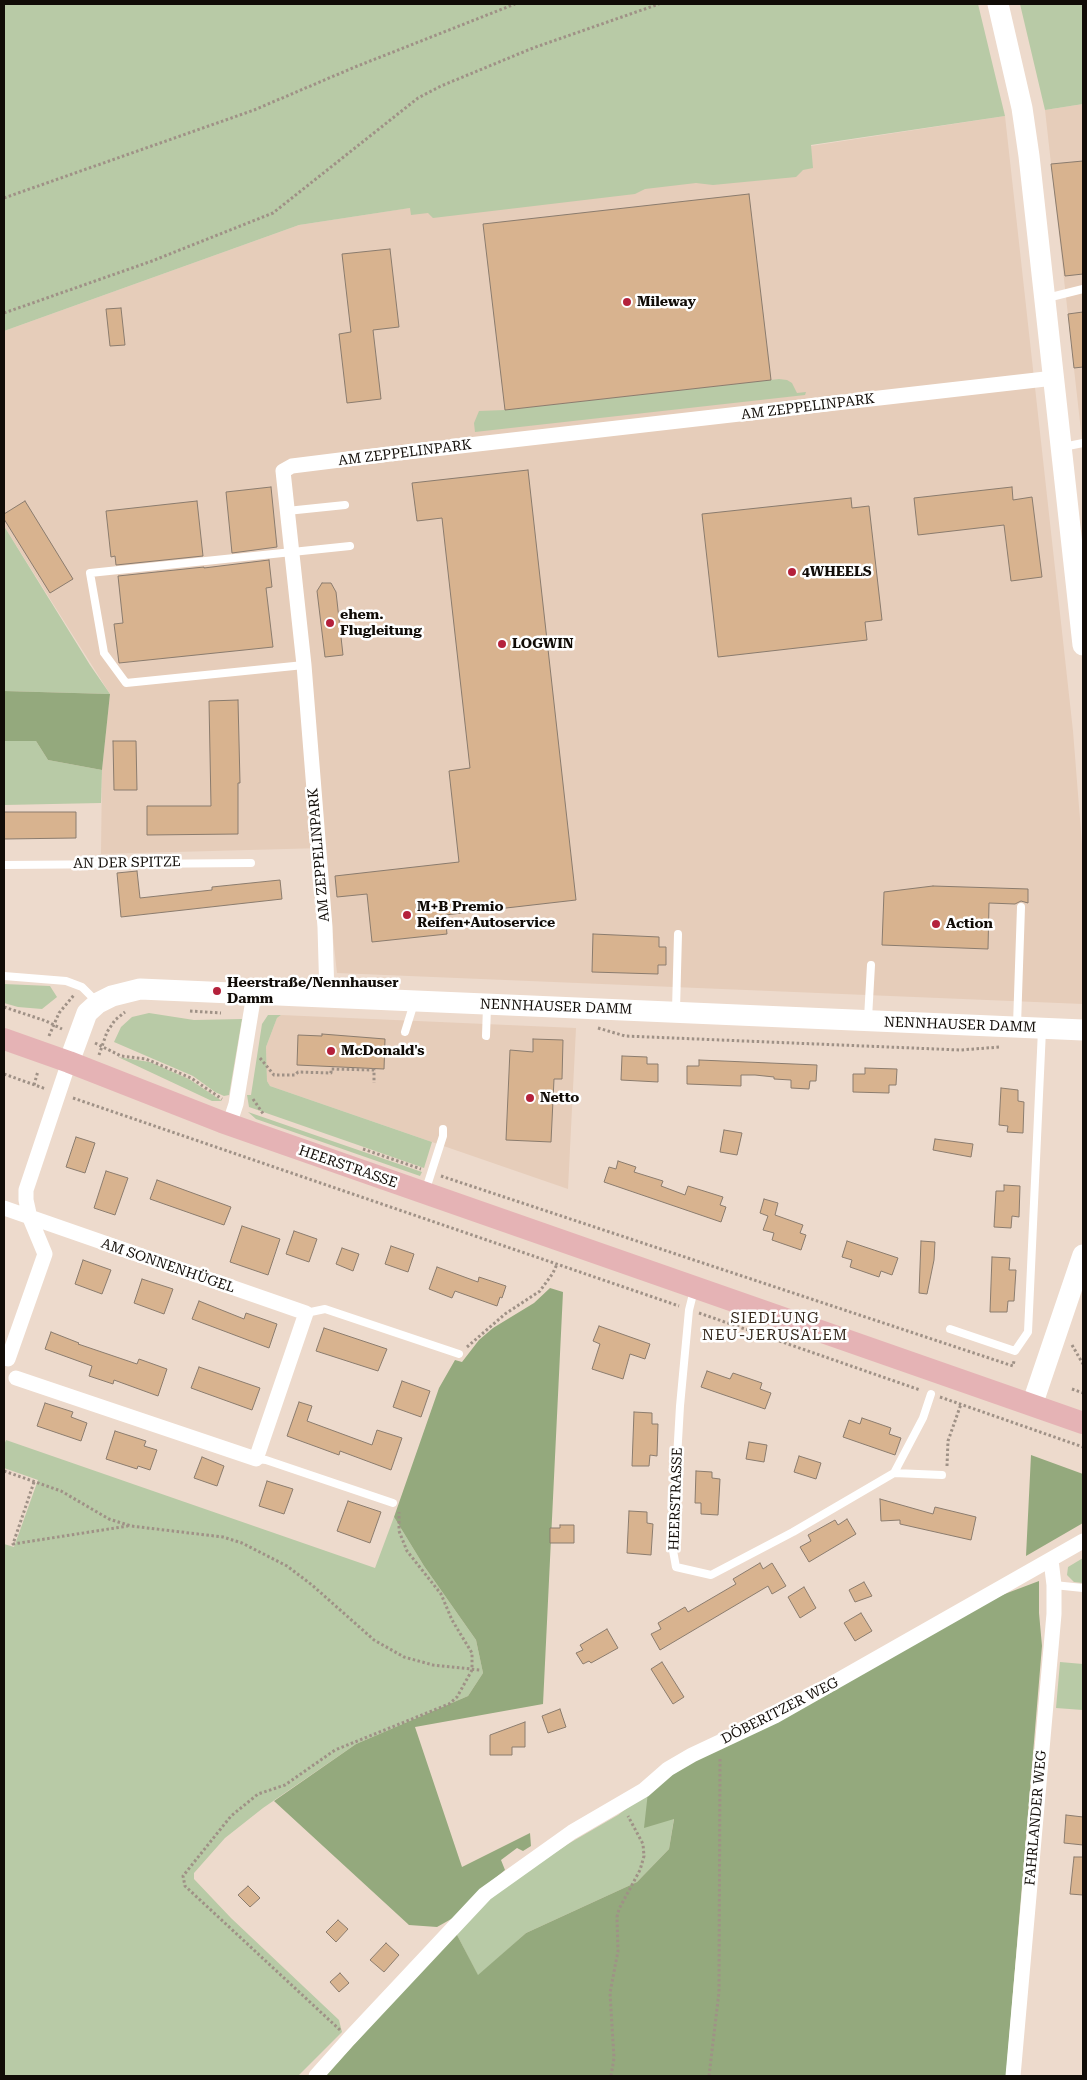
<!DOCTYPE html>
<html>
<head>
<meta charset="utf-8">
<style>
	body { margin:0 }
	#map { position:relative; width:1087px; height:2080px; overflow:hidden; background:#eddacc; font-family:"Roboto Serif",serif }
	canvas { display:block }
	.frame { position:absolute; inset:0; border:5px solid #110c07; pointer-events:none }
</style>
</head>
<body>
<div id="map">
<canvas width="1087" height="2080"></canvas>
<div class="frame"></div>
</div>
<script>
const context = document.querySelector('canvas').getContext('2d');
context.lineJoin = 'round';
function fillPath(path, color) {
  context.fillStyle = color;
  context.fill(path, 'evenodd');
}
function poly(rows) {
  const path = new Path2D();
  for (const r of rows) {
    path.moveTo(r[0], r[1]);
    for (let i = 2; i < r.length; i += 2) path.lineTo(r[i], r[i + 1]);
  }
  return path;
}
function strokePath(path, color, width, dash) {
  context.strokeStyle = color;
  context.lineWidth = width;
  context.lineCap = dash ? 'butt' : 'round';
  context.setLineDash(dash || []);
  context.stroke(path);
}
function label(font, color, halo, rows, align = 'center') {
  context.font = font + ' "Roboto Serif",serif';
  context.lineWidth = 5;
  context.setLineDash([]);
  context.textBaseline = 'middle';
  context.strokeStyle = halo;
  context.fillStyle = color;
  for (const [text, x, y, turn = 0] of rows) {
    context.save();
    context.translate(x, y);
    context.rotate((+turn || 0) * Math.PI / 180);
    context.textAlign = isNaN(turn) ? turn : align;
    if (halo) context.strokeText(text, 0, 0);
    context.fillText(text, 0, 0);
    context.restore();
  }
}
fillPath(poly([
	[1083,104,1083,449,1045,110],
	[1005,116,1073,731,1083,857,1083,1004,337,973,323,848,101,854,102,770,110,694,4,526,4,331,299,225],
	[281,1015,576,1028,568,1189,270,1086,267,1081,266,1047,277,1018]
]), '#e6cdba');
fillPath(poly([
	[4,4,978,4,1005,116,811,145,813,168,803,170,796,177,713,185,696,183,645,189,635,194,433,218,428,213,411,215,410,208,299,225,4,331],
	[1020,4,1083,4,1083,104,1045,110],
	[779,379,787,380,792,383,797,393,806,392,805,395,475,432,474,423,479,411,505,410],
	[4,526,90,665,110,694,4,691],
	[4,741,36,741,48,760,102,770,101,803,4,805],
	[4,984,50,986,57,997,42,1009,18,1007,4,1003],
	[149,1013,194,1020,242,1019,229,1095,224,1096,215,1092,193,1076,114,1042,121,1027,132,1017],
	[268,1015,281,1015,277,1018,266,1047,267,1081,270,1086,432,1142,424,1168,249,1107,247,1095,251,1095,262,1024],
	[118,1057,150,1062,189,1079,222,1101,212,1101],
	[248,1112,422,1172,420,1176,256,1119],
	[6,1440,375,1568,394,1517,424,1566,476,1640,483,1673,468,1696,356,1744,263,1808,225,1838,194,1873,194,1879,231,1918,339,2020,342,2032,298,2076,4,2076,4,1544,14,1547,38,1480,4,1468,4,1445],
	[1083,1558,1083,1583,1074,1582,1067,1575,1068,1567],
	[1060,1662,1083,1664,1083,1710,1056,1708],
	[648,1792,674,1818,669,1849,637,1882,526,1933,478,1976,456,1933,496,1892,568,1844,618,1815]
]), '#b8caa6');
fillPath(poly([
	[4,691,110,694,102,770,48,760,36,741,4,741],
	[550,1288,563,1292,543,1704,415,1727,462,1867,530,1833,531,1846,523,1851,517,1848,501,1860,505,1870,481,1890,453,1918,437,1927,409,1925,274,1801,356,1744,468,1696,483,1673,476,1640,424,1566,394,1517,439,1388,455,1360,462,1362,479,1340,493,1328,534,1303],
	[1031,1455,1083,1474,1083,1523,1026,1556],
	[1039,1581,1039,1613,1042,1646,1006,2076,325,2076,456,1933,478,1975,526,1933,637,1882,669,1849,674,1819,644,1828,648,1792,694,1759,1002,1595]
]), '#94a97d');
const building = poly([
	[1083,161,1083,274,1065,276,1051,164,1083,161],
	[749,194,771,380,505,410,483,224,749,194],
	[390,249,399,327,373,330,381,399,347,403,339,334,351,332,342,254,390,249],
	[121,308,125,345,110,346,106,309,121,308],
	[1083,312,1083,367,1074,368,1068,314,1083,312],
	[528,470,576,900,445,915,447,934,372,942,367,894,337,897,335,876,459,862,449,771,470,768,442,518,417,521,412,483,528,470],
	[271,487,277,547,232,553,226,492,271,487],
	[1012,487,1013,500,1032,497,1042,577,1011,581,1004,525,918,535,914,498,1012,487],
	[851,498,852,508,869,506,882,620,865,622,867,640,718,657,702,514,851,498],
	[25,501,73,579,50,593,4,519,4,514,25,501],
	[197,501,203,556,116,565,115,556,111,557,106,511,197,501],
	[269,560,272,587,266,588,273,647,119,663,114,624,123,623,118,576,204,567,204,568,269,560],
	[322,583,331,583,336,592,343,655,325,657,317,591,322,583],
	[238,700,240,783,238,783,238,834,147,835,147,806,211,806,209,701,238,700],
	[113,741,136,741,137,790,114,790,113,741],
	[4,812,76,812,76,838,4,839,4,812],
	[137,871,140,898,212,890,212,887,280,880,282,899,121,917,117,873,137,871],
	[933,886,1028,889,1028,903,1021,901,1015,904,989,903,988,949,882,945,884,892,933,886],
	[593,934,659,937,659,947,666,947,666,965,658,965,658,974,592,972,593,934],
	[322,1034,385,1039,384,1069,297,1065,298,1035,322,1036,322,1034],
	[533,1039,563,1040,562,1079,554,1079,551,1142,506,1140,510,1050,533,1052,533,1039],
	[622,1056,647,1057,647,1064,658,1064,658,1082,621,1080,622,1056],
	[699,1060,817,1065,816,1081,810,1081,809,1089,791,1088,791,1080,774,1079,774,1077,755,1075,741,1075,741,1086,687,1084,687,1066,699,1066,699,1060],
	[865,1068,897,1069,896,1085,889,1085,889,1093,853,1092,853,1074,865,1074,865,1068],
	[1001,1088,1018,1090,1018,1101,1024,1102,1023,1133,1007,1132,1008,1126,999,1125,1001,1088],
	[724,1130,742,1133,737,1155,720,1152,724,1130],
	[76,1137,95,1143,85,1173,66,1167,76,1137],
	[935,1139,973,1144,971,1157,933,1150,935,1139],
	[618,1161,636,1167,634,1172,663,1181,661,1186,685,1195,688,1186,723,1197,720,1205,726,1207,721,1222,604,1182,609,1167,616,1169,618,1161],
	[106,1171,128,1178,115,1215,94,1208,106,1171],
	[157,1180,231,1207,224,1225,150,1199,157,1180],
	[1004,1185,1020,1186,1019,1217,1012,1216,1011,1228,994,1227,996,1191,1004,1191,1004,1185],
	[764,1199,778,1203,775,1215,803,1225,800,1233,806,1235,801,1250,772,1240,774,1233,763,1230,768,1216,760,1213,764,1199],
	[242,1226,280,1239,268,1275,230,1262,242,1226],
	[294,1231,317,1239,309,1262,286,1254,294,1231],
	[847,1241,898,1258,892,1275,881,1271,879,1277,850,1267,852,1260,842,1257,847,1241],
	[921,1241,935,1242,934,1260,927,1294,919,1293,921,1241],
	[391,1246,414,1254,408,1272,385,1264,391,1246],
	[342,1248,359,1254,353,1271,336,1264,342,1248],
	[992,1257,1010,1258,1009,1270,1016,1270,1014,1301,1008,1301,1007,1312,990,1312,992,1257],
	[83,1260,111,1270,102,1294,75,1284,83,1260],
	[437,1267,478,1282,479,1277,506,1286,502,1298,500,1297,497,1306,455,1291,452,1298,429,1289,437,1267],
	[142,1279,173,1289,164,1314,134,1303,142,1279],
	[199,1301,244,1319,246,1313,277,1324,269,1348,192,1319,199,1301],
	[599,1326,650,1344,645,1359,630,1354,623,1379,592,1369,600,1344,593,1341,599,1326],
	[324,1328,387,1349,378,1371,316,1351,324,1328],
	[51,1332,79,1343,78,1344,137,1364,139,1359,167,1369,158,1396,114,1380,113,1384,89,1376,92,1366,45,1349,51,1332],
	[199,1367,260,1388,252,1410,191,1388,199,1367],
	[707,1371,730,1379,733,1373,762,1383,760,1389,771,1393,765,1409,701,1387,707,1371],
	[402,1381,430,1391,421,1417,393,1407,402,1381],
	[299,1402,312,1406,307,1421,372,1445,377,1430,402,1438,391,1470,340,1451,339,1455,287,1436,299,1402],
	[45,1403,73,1412,71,1417,87,1423,81,1441,37,1426,45,1403],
	[634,1412,652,1413,652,1424,658,1424,657,1456,650,1455,649,1466,632,1466,634,1412],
	[862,1418,891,1428,889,1434,901,1438,895,1455,843,1437,849,1420,860,1424,862,1418],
	[115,1431,146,1441,144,1446,157,1450,150,1470,138,1466,137,1469,106,1459,115,1431],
	[749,1442,767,1445,764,1462,746,1459,749,1442],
	[799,1456,821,1463,816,1479,794,1472,799,1456],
	[202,1457,224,1466,217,1486,194,1478,202,1457],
	[696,1471,712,1472,712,1478,720,1479,718,1515,701,1514,701,1503,695,1503,696,1471],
	[267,1481,293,1489,284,1514,259,1506,267,1481],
	[880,1499,933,1514,935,1507,976,1517,971,1540,900,1524,900,1520,881,1521,880,1499],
	[348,1501,381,1512,370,1543,337,1531,348,1501],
	[629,1511,647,1512,647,1523,653,1524,651,1555,627,1553,629,1511],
	[847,1519,856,1534,809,1562,800,1547,811,1541,808,1535,835,1520,838,1525,847,1519],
	[560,1525,574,1525,574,1543,550,1543,550,1528,560,1528,560,1525],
	[760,1563,763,1569,772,1563,786,1586,772,1594,768,1586,660,1650,651,1634,661,1629,658,1623,685,1607,688,1612,736,1584,733,1579,760,1563],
	[864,1582,872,1596,855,1602,849,1590,864,1582],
	[804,1587,816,1608,800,1618,788,1597,804,1587],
	[861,1613,872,1631,855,1641,844,1623,861,1613],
	[607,1629,618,1648,591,1663,589,1661,583,1664,576,1653,583,1650,580,1645,607,1629],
	[662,1662,684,1697,673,1704,651,1669,662,1662],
	[560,1709,566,1727,548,1733,542,1716,560,1709],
	[525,1722,525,1747,512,1747,512,1755,490,1755,490,1735,525,1722],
	[1066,1815,1083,1817,1083,1845,1064,1843,1066,1815],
	[1074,1857,1083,1857,1083,1895,1070,1894,1074,1857],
	[248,1886,260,1898,250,1907,238,1895,248,1886],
	[338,1920,348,1929,336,1942,326,1932,338,1920],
	[386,1943,399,1955,384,1972,370,1960,386,1943],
	[340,1973,349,1983,339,1992,330,1982,340,1973]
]);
fillPath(building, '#d8b38f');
strokePath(building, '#8b7c6e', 1);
strokePath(poly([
	[4,198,254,110,355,67,515,4],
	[4,313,152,261,273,213,418,98,441,86,533,48,659,4],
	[4,1007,46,1021,62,1029],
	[190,1011,221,1013],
	[598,1028,625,1036,960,1050,1000,1047],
	[49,1036,59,1013,74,995],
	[95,1043,121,1056,146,1059,191,1078,222,1099],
	[99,1055,107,1032,115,1020,125,1012],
	[260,1058,274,1075,295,1075,298,1072,331,1073,331,1069,374,1070,374,1083],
	[4,1074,46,1089],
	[34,1085,38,1071],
	[73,1098,679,1306],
	[253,1099,264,1115],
	[363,1149,421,1169],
	[441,1176,1013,1366,1014,1361],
	[699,1313,920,1390],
	[1072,1345,1083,1364],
	[467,1347,505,1314,540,1291,553,1273,557,1264],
	[1072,1389,1083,1393],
	[940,1397,1083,1447],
	[947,1466,948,1441,961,1404],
	[4,1471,61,1491,109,1519,131,1526,223,1537,242,1543,287,1566,312,1585,374,1640,404,1657,433,1665,480,1670],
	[34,1482,13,1544,128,1526],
	[340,2030,185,1886,183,1876,231,1816,258,1794,285,1785,335,1750,449,1704,457,1697,472,1670,472,1653,452,1620,441,1594,407,1551,399,1531,399,1512],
	[611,2076,614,2058,610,1993,618,1951,617,1917,619,1909,640,1870,644,1856,643,1844,628,1816],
	[709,2076,719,1992,720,1757]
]), '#9f9186', 3, [2.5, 2.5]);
strokePath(poly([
	[1047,298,1083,289],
	[1063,447,1083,443],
	[287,511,345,505],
	[304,665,126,683,104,653,90,573,350,546],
	[4,865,251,863],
	[4,976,66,981,82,987,97,1002],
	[676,1010,678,934],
	[868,1018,871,965],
	[1017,1025,1021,907],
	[405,1032,414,1003],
	[486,1036,487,1006],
	[425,1192,443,1136,443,1129],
	[694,1290,689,1310,680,1406,672,1545,676,1567,711,1575,793,1532,894,1473,942,1475],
	[306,1313,325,1309,459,1354],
	[950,1329,1015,1351,1028,1332,1042,1030],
	[256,1459,266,1460,393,1503],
	[894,1473,923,1418,931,1394],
	[1054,1585,1083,1588]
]), '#fff', 8);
strokePath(poly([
	[327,997,325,927,304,665,283,471,292,466,364,457,1054,378],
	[229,1125,236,1104,254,994],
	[4,1208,306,1313,256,1459,16,1378],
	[8,1359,45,1254,30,1218,26,1200,26,1190,69,1062],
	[316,2076,349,2039,485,1894,572,1832,644,1790,668,1769,692,1755,775,1716,1083,1541],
	[1013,2076,1054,1614,1054,1585,1051,1560]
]), '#fff', 15);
strokePath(poly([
	[998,4,1022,108,1029,156,1083,645],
	[69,1062,87,1013,98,1003,112,996,140,989,1083,1030],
	[1032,1405,1083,1255]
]), '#fff', 21);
strokePath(poly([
	[4,1039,69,1062,222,1122,1083,1423]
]), '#e5b3b5', 22);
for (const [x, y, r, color] of [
	[627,302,5,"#b4213b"],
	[792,572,5,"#b4213b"],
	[330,623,5,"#b4213b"],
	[502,644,5,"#b4213b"],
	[407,915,5,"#b4213b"],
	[936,924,5,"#b4213b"],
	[217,991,5,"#b4213b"],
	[331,1051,5,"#b4213b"],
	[530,1098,5,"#b4213b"]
]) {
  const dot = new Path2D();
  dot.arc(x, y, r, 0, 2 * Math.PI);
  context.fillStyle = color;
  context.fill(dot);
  strokePath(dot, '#fff', 2);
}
label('bold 14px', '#110c07', '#fff', [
	["Mileway",637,302],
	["4WHEELS",802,572],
	["ehem.",340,615],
	["Flugleitung",340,631],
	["LOGWIN",512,644],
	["M+B Premio",417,907],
	["Reifen+Autoservice",417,923],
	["Action",946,924],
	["Heerstraße/Nennhauser",227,983],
	["Damm",227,999],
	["McDonald's",341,1051],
	["Netto",540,1098]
], 'left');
label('14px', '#110c07', '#fff', [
	["AM ZEPPELINPARK",808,407,-7],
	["AM ZEPPELINPARK",405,453,-7],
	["AM ZEPPELINPARK",319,855,-95],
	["AN DER SPITZE",127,863,-1],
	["NENNHAUSER DAMM",556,1007,2],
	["NENNHAUSER DAMM",960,1025,2],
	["HEERSTRASSE",348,1167,19],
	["AM SONNENHÜGEL",168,1266,19],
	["HEERSTRASSE",676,1499,-88],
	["DÖBERITZER WEG",780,1711,-27],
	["FAHRLANDER WEG",1036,1818,-85]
]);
context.letterSpacing = '1px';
label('15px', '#372a1e', '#fff', [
	["SIEDLUNG",775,1319],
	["NEU-JERUSALEM",775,1336]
]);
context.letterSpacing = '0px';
</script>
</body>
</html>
